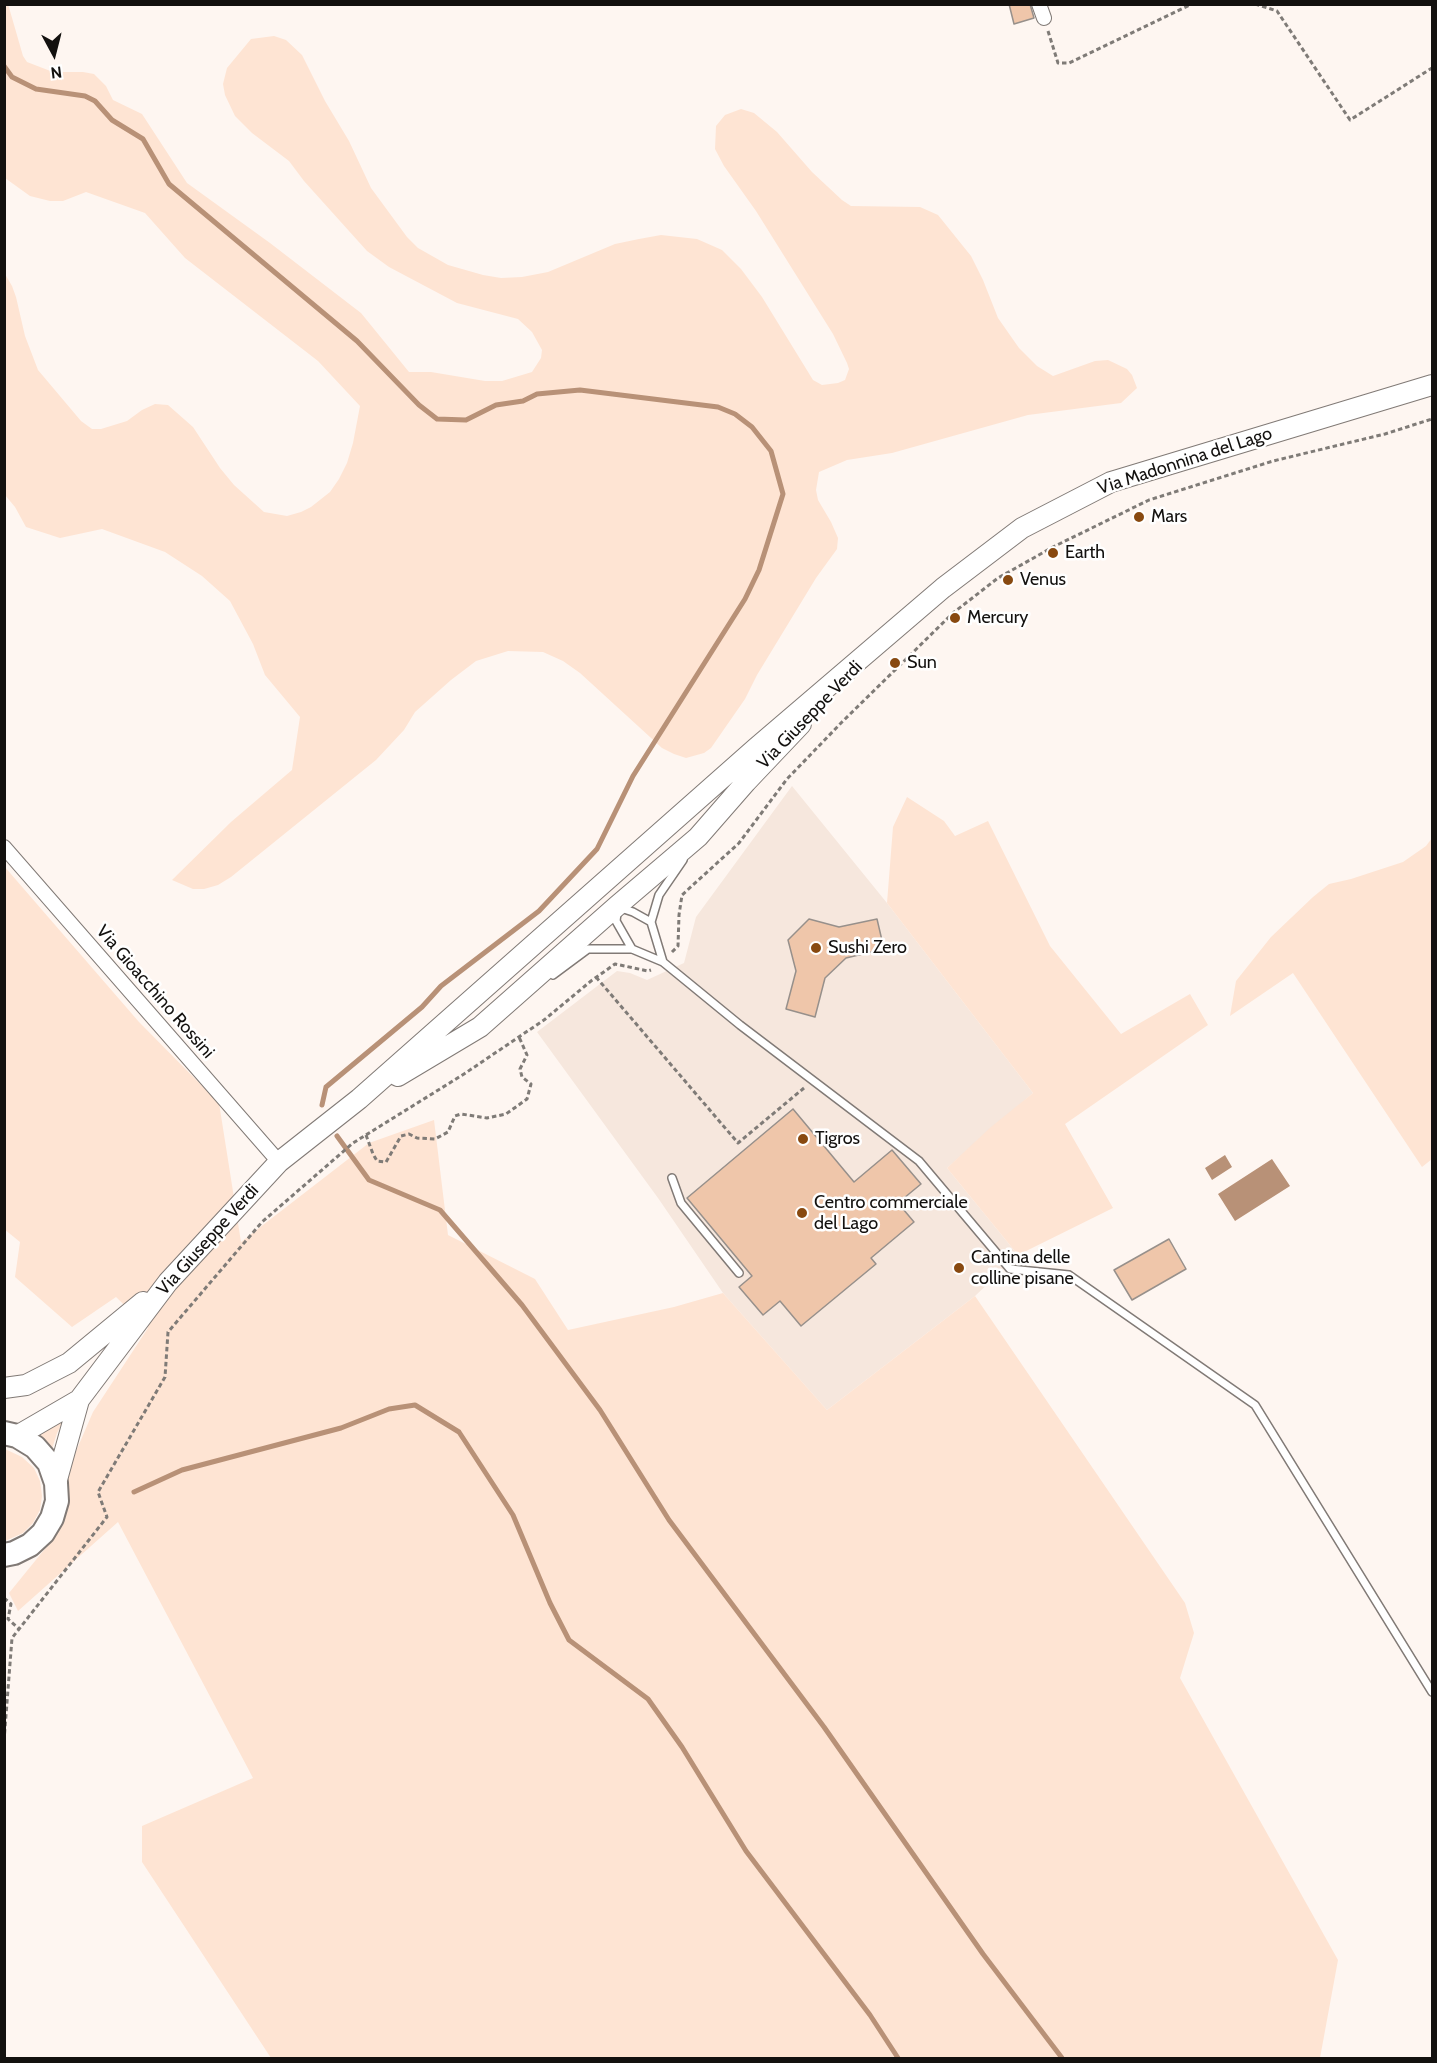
<!DOCTYPE html>
<html>
<head>
<meta charset="utf-8">
<style>
	body { margin:0 }
	#map { position:relative; width:1437px; height:2063px; overflow:hidden; background:#fef6f1; font-family:Cabin,sans-serif }
	canvas { display:block }
	.frame { position:absolute; inset:0; border:6px solid #13110f; pointer-events:none }
	.north { position:absolute; left:24px; top:24px; width:60px; height:60px; -webkit-text-stroke:4px #fff; paint-order:stroke; rotate:173deg; font-size:16px; font-weight:700; line-height:24px; text-align:center; color:#13110f }
	.north::after { content:''; display:block; margin:auto; width:21px; height:27px; background:#13110f; clip-path:polygon(50% 0,100% 100%,50% 72%,0 100%) }
</style>
</head>
<body>
<div id="map">
<canvas width="1437" height="2063"></canvas>
<div class="frame"></div>
<div class="north">N</div>
</div>
<script>
const context = document.querySelector('canvas').getContext('2d');
context.lineJoin = 'round';
function fillPath(path, color) {
  context.fillStyle = color;
  context.fill(path, 'evenodd');
}
function poly(rows) {
  const path = new Path2D();
  for (const r of rows) {
    path.moveTo(r[0], r[1]);
    for (let i = 2; i < r.length; i += 2) path.lineTo(r[i], r[i + 1]);
  }
  return path;
}
function strokePath(path, color, width, dash) {
  context.strokeStyle = color;
  context.lineWidth = width;
  context.lineCap = dash ? 'butt' : 'round';
  context.setLineDash(dash || []);
  context.stroke(path);
}
function label(font, color, halo, rows, align = 'center') {
  context.font = font + ' Cabin,sans-serif';
  context.lineWidth = 5;
  context.setLineDash([]);
  context.textBaseline = 'middle';
  context.strokeStyle = halo;
  context.fillStyle = color;
  for (const [text, x, y, turn = 0] of rows) {
    context.save();
    context.translate(x, y);
    context.rotate((+turn || 0) * Math.PI / 180);
    context.textAlign = isNaN(turn) ? turn : align;
    if (halo) context.strokeText(text, 0, 0);
    context.fillText(text, 0, 0);
    context.restore();
  }
}
fillPath(poly([
	[792,786,887,903,1033,1093,947,1168,1018,1255,975,1296,827,1410,723,1293,658,1198,537,1032,617,971,630,973,647,980,684,963,696,917]
]), '#f6e7dd');
fillPath(poly([
	[8,4,23,56,27,62,53,72,83,72,94,74,106,86,113,100,142,114,187,183,270,243,361,313,409,372,431,372,485,381,502,381,532,372,541,358,542,350,532,332,518,319,457,303,389,267,367,251,304,181,289,161,252,133,235,116,225,95,223,84,227,68,251,39,274,36,286,40,302,55,325,101,349,141,371,188,407,237,418,248,448,265,483,275,501,278,522,277,548,272,615,244,639,239,661,235,697,239,722,250,741,269,762,297,813,380,822,385,838,383,845,380,849,369,847,363,833,334,756,211,724,166,715,149,716,126,725,115,741,109,754,113,777,132,812,172,842,200,851,206,920,207,938,215,971,256,983,280,998,318,1019,348,1037,366,1053,376,1095,361,1108,360,1127,369,1132,375,1137,388,1121,403,1028,415,892,453,847,460,819,472,816,490,818,500,831,522,838,538,837,549,816,578,757,675,745,699,711,748,704,753,686,758,674,754,662,748,580,673,563,661,543,652,508,651,476,661,451,680,415,712,404,730,376,760,231,877,218,885,204,889,193,889,172,880,231,822,292,770,300,717,265,675,253,644,230,601,202,576,165,552,102,529,60,538,26,527,15,507,5,495,5,274,12,286,16,297,25,336,38,370,81,421,92,429,101,429,127,421,142,410,155,404,168,405,193,427,220,468,234,485,264,512,287,516,301,512,311,507,330,492,339,479,347,463,353,443,360,406,318,361,185,258,145,213,86,192,63,201,50,201,30,196,5,178,4,5],
	[907,797,944,821,955,836,988,821,1050,946,1121,1034,1190,994,1208,1025,1065,1124,1113,1208,1018,1255,947,1168,991,1127,1033,1093,887,903,893,827],
	[1432,838,1432,1159,1422,1167,1293,973,1230,1016,1236,981,1271,937,1313,897,1329,884,1351,879,1403,862,1426,846],
	[4,866,139,1022,219,1103,241,1242,369,1143,434,1120,448,1235,535,1279,568,1330,674,1307,723,1293,827,1410,975,1296,1185,1603,1194,1633,1180,1678,1338,1960,1320,2058,271,2058,142,1862,142,1826,253,1778,118,1522,18,1611,9,1593,57,1534,65,1508,67,1472,93,1412,148,1328,116,1297,72,1327,15,1277,20,1242,4,1229],
	[68,1413,57,1433,52,1449,33,1433],
	[5,1449,22,1457,34,1468,40,1481,42,1496,40,1510,33,1523,23,1533,5,1541]
]), '#fee4d3');
fillPath(poly([
	[1225,1155,1232,1167,1212,1180,1205,1168],
	[1272,1159,1290,1186,1235,1221,1218,1194]
]), '#b89177');
strokePath(poly([
	[4,66,12,77,36,89,85,96,95,101,112,120,143,139,169,184,357,341,419,405,437,419,466,420,496,405,523,401,537,394,580,390,718,407,735,414,752,427,771,451,783,494,759,570,745,599,633,776,597,849,539,911,441,986,422,1007,326,1087,322,1105],
	[337,1136,369,1180,440,1210,522,1305,600,1410,669,1520,824,1727,983,1954,1062,2058],
	[134,1492,182,1470,341,1428,389,1409,415,1405,459,1432,513,1515,550,1603,569,1640,648,1699,682,1747,746,1851,870,2015,898,2058]
]), '#b89177', 5);
const building = poly([
	[1009,4,1030,4,1034,18,1014,24,1009,4],
	[809,919,839,927,877,919,884,949,846,958,825,978,815,1017,786,1009,796,971,788,940,809,919],
	[793,1109,854,1182,892,1150,921,1184,898,1203,914,1222,871,1258,876,1264,801,1326,780,1301,763,1315,739,1287,752,1276,687,1198,793,1109],
	[1169,1239,1186,1269,1132,1300,1114,1270,1169,1239]
]);
fillPath(building, '#efc6aa');
strokePath(building, '#97908b', 1.5);
const service = poly([
	[621,908,633,912,651,922],
	[617,913,616,921,632,949],
	[663,962,651,922,659,895,683,860],
	[553,975,588,949,632,949,663,962,740,1025,919,1161,1010,1269,1069,1275,1255,1405,1432,1692],
	[672,1178,681,1203,739,1273]
]);
const minor = poly([
	[1039,4,1044,18],
	[4,847,279,1162]
]);
const secondary = poly([
	[398,1076,480,1027,617,906,698,837,746,782,801,724],
	[4,1388,26,1385,69,1363,143,1302],
	[17,1436,79,1400],
	[56,1483,79,1400,168,1282,279,1162,359,1099,756,748,943,588,1022,528,1111,482,1432,385]
]);
const primary = poly([
	[4,1433,17,1436,35,1447,49,1463,56,1483,57,1501,52,1518,43,1533,30,1545,14,1553,4,1555]
]);
strokePath(service, '#817a76', 10);
strokePath(minor, '#817a76', 16);
strokePath(secondary, '#817a76', 22);
strokePath(primary, '#817a76', 26);
strokePath(poly([
	[1255,4,1277,11,1350,120,1432,68],
	[1048,31,1058,63,1069,63,1192,4],
	[672,952,678,946,679,915,682,895,739,843,787,779,842,722,953,613,998,578,1053,547,1149,500,1273,461,1385,434,1432,419],
	[596,977,738,1143,804,1088],
	[366,1135,373,1154,377,1161,386,1162,401,1136,409,1134,417,1138,435,1139,448,1132,455,1116,461,1114,487,1118,506,1114,527,1099,531,1084,522,1077,520,1069,527,1055,519,1037],
	[4,1598,11,1604,8,1619,19,1629],
	[4,1741,12,1638,107,1517,98,1492,165,1377,168,1332,262,1222,353,1143,464,1074,544,1020,591,981,615,964,648,971,651,970]
]), '#7f7b77', 3, [4.5, 3]);
strokePath(service, '#fff', 7);
strokePath(minor, '#fff', 14);
strokePath(secondary, '#fff', 20);
strokePath(primary, '#fff', 22);
for (const [x, y, r, color] of [
	[1139,517,6,"#884910"],
	[1053,553,6,"#884910"],
	[1008,580,6,"#884910"],
	[955,618,6,"#884910"],
	[895,663,6,"#884910"],
	[816,948,6,"#884910"],
	[803,1139,6,"#884910"],
	[802,1213,6,"#884910"],
	[959,1268,6,"#884910"]
]) {
  const dot = new Path2D();
  dot.arc(x, y, r, 0, 2 * Math.PI);
  context.fillStyle = color;
  context.fill(dot);
  strokePath(dot, '#fff', 2);
}
label('18px', '#13110f', '#fff', [
	["Via Madonnina del Lago",1185,461,-18],
	["Via Giuseppe Verdi",810,715,-46],
	["Via Gioacchino Rossini",155,992,49],
	["Via Giuseppe Verdi",208,1240,-48]
]);
label('18px', '#13110f', '#fff', [
	["Mars",1151,517],
	["Earth",1065,553],
	["Venus",1020,580],
	["Mercury",967,618],
	["Sun",907,663],
	["Sushi Zero",828,948],
	["Tigros",815,1139],
	["Centro commerciale",814,1203],
	["del Lago",814,1224],
	["Cantina delle",971,1258],
	["colline pisane",971,1279]
], 'left');
</script>
</body>
</html>
